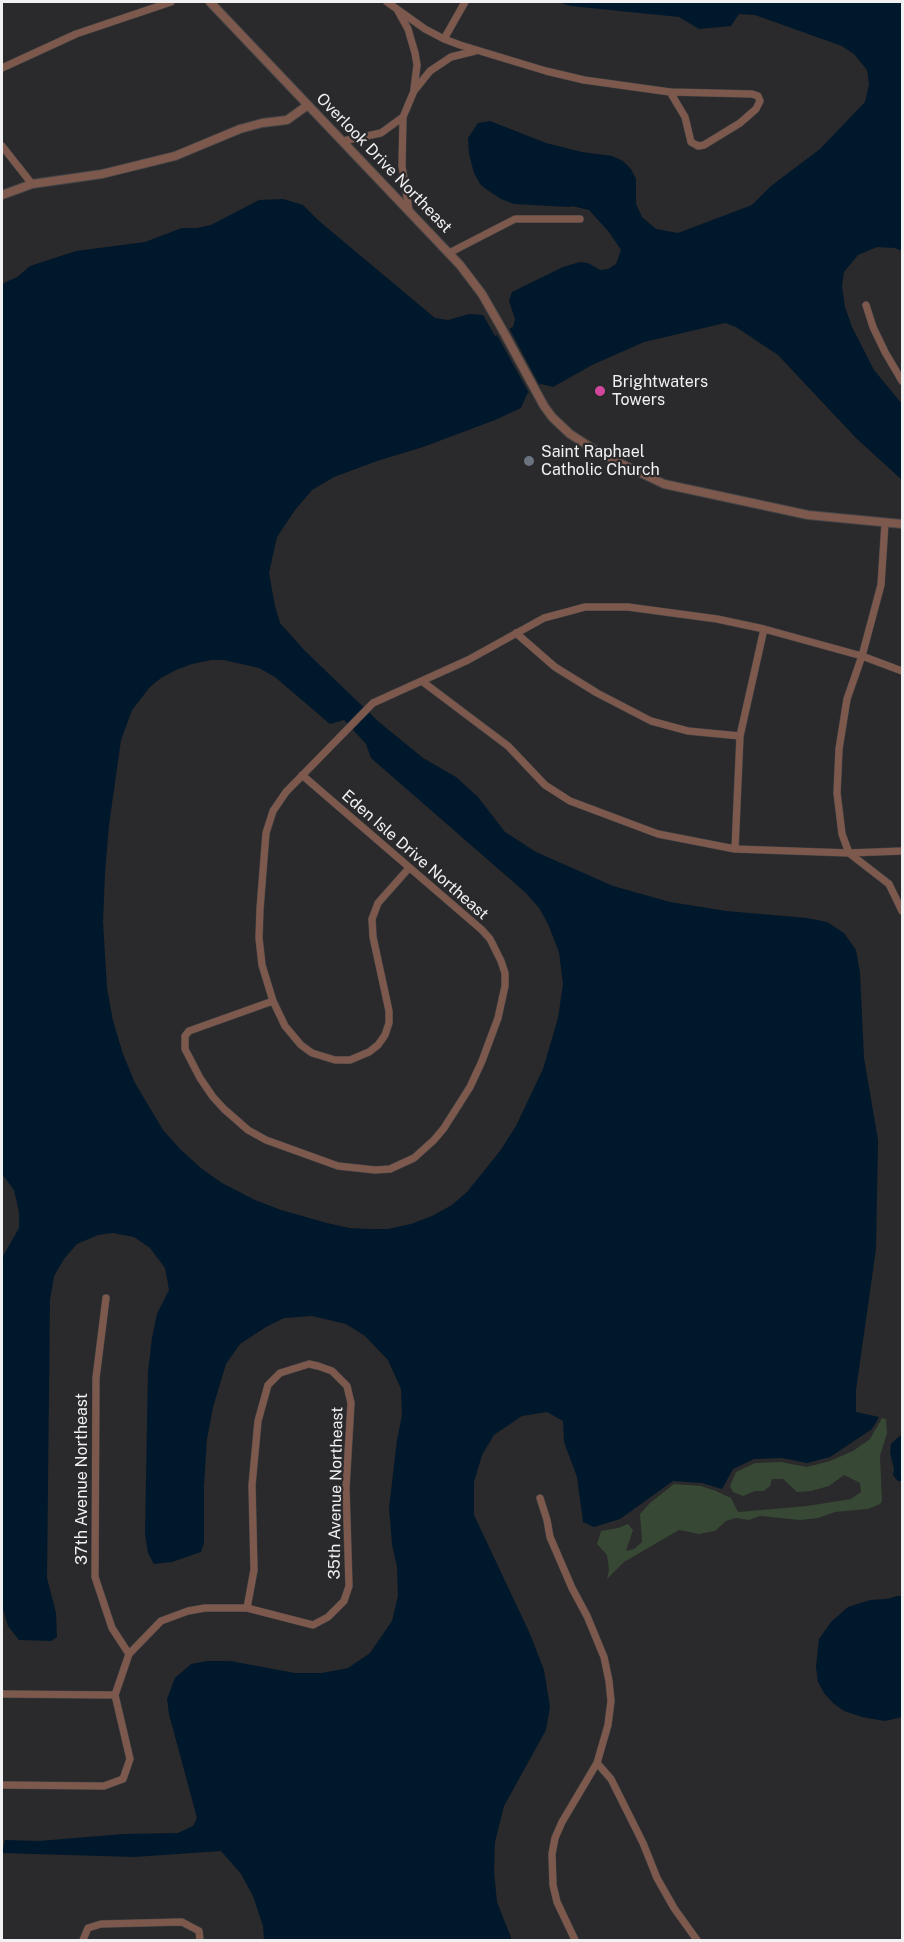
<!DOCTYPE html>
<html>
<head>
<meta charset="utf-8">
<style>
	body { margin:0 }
	#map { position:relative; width:904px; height:1942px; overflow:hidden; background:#2a292b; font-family:"Public Sans",sans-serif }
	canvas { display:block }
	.frame { position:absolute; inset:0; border:3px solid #f1f0f2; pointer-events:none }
</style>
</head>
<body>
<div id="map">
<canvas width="904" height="1942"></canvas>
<div class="frame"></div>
</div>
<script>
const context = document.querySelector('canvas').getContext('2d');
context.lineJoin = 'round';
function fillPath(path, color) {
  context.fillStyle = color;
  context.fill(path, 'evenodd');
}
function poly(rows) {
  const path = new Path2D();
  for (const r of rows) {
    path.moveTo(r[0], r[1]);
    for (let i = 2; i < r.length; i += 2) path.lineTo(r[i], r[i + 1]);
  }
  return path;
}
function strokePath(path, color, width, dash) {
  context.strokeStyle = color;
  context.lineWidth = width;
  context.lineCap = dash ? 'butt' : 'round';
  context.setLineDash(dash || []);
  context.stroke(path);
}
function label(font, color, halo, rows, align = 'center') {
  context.font = font + ' "Public Sans",sans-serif';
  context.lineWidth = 4.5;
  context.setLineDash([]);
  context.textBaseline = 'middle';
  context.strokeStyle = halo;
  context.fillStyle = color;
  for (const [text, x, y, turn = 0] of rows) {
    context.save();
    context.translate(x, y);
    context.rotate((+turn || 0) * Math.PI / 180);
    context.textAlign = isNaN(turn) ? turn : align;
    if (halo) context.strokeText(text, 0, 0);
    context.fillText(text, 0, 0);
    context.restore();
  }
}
fillPath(poly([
	[882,1418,886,1419,887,1433,880,1456,882,1501,880,1504,868,1509,835,1512,818,1518,800,1520,760,1516,749,1520,736,1518,726,1521,715,1531,699,1534,679,1530,624,1562,607,1579,609,1570,607,1555,597,1544,601,1531,618,1528,628,1524,633,1530,626,1551,634,1549,642,1542,640,1514,650,1503,674,1484,701,1486,716,1491,731,1498,738,1512,807,1506,851,1499,861,1492,860,1483,844,1475,829,1486,811,1491,797,1492,783,1479,772,1479,770,1486,764,1491,755,1491,743,1496,733,1492,730,1486,736,1472,755,1463,781,1462,807,1467,830,1461,853,1451,870,1439]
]), '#374835');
fillPath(poly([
	[558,2,902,2,902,251,895,248,877,247,858,255,844,272,842,286,845,307,852,327,874,370,902,404,902,480,856,438,778,355,736,327,725,323,644,342,592,365,553,387,541,384,527,394,521,408,495,420,423,447,377,461,334,477,312,490,295,510,277,537,269,573,275,606,280,623,305,651,379,722,423,758,456,777,478,797,505,832,536,852,613,886,670,902,726,911,807,918,827,922,844,933,856,950,860,973,864,1058,878,1140,876,1249,856,1390,856,1412,879,1417,872,1429,830,1457,807,1463,782,1458,754,1459,733,1469,722,1489,702,1483,673,1481,620,1519,594,1527,583,1522,577,1477,564,1442,563,1421,547,1412,522,1416,494,1435,482,1455,474,1482,474,1515,530,1634,544,1670,550,1707,546,1730,504,1806,495,1842,494,1872,497,1902,512,1940,264,1940,263,1926,253,1896,241,1874,221,1851,134,1857,2,1853,5,1840,39,1841,123,1834,178,1833,193,1826,197,1818,169,1714,167,1699,175,1678,191,1664,207,1661,230,1661,295,1673,322,1673,348,1668,370,1653,392,1621,398,1596,397,1567,392,1544,389,1508,397,1440,402,1415,401,1389,388,1360,365,1336,346,1324,312,1316,284,1318,266,1327,240,1344,226,1364,213,1407,207,1439,204,1486,204,1543,201,1552,172,1562,154,1564,148,1553,145,1534,148,1371,152,1338,157,1314,169,1290,165,1268,150,1248,134,1237,113,1233,98,1235,77,1244,64,1259,54,1276,50,1300,47,1578,56,1613,57,1637,51,1641,19,1640,8,1626,2,1606,2,1258,19,1228,19,1212,14,1190,2,1174,2,284,17,277,30,266,76,251,145,242,182,228,197,228,211,225,259,200,283,199,303,205,319,221,435,318,448,320,469,314,483,315,495,336,513,327,515,319,509,301,512,292,563,267,580,262,588,263,600,270,608,269,616,264,621,250,609,232,589,210,572,206,570,207,514,204,501,199,486,189,480,184,474,173,469,154,468,138,478,123,490,121,546,143,582,152,612,156,623,161,631,169,636,179,636,204,642,217,656,229,678,233,752,205,771,186,820,149,865,102,869,84,867,70,854,54,842,46,755,15,739,14,731,26,699,29,679,17,571,6],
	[211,660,224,660,259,668,275,677,330,724,344,720,366,744,371,758,526,893,539,908,548,924,559,952,563,984,558,1018,543,1069,516,1126,500,1151,467,1192,452,1205,432,1216,411,1224,388,1229,369,1229,349,1228,327,1223,281,1210,255,1200,222,1183,202,1169,180,1149,163,1130,135,1083,123,1054,113,1021,107,988,103,921,105,873,109,825,121,740,132,710,150,687,161,678,176,670,192,664],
	[902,1434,902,1481,898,1481,893,1475,894,1469,890,1453,891,1444],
	[897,1596,902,1596,902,1717,885,1721,862,1717,844,1711,833,1703,824,1693,818,1682,816,1667,819,1639,831,1622,848,1607,870,1600,887,1599]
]), '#00182b');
fillPath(poly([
	[508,326,541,388,530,395,496,333]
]), '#2a292b');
const minor = poly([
	[387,2,425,29,444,39,460,45,546,71,584,80,670,92],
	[398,11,408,29,415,53,417,65,414,89],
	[444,39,465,2],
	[2,68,76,34,171,2],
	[670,92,752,94,758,96,760,101,756,109,740,123,704,145,698,146,691,142,685,117,670,92],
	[343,141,381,133,403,117],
	[2,146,32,184],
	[409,210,402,166,403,117,414,91,430,71,451,57,475,51],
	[449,253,515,219,580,219],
	[866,305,873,327,885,352,902,381],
	[885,523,881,585,862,656,847,699,839,749,837,793,842,834,849,853,889,884,902,911],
	[516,633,555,667,597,693,651,721,688,731,740,736],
	[423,682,508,746,545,785,570,801,658,834,735,849,849,853,902,851],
	[735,849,740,736,764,629],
	[409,868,378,903,372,919,373,937,389,1011,389,1023,385,1035,378,1045,369,1052,350,1060,335,1060,312,1053,301,1045,285,1026,273,1001,262,965,259,938,260,909,266,833,273,811,286,792,373,703,468,660,544,618,585,607,628,607,717,619,764,629,862,656,902,671],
	[273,1001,189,1031,185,1036,185,1049,200,1078,213,1097,224,1109,248,1130,266,1140,338,1166,375,1170,390,1169,414,1158,434,1140,444,1128,470,1087,482,1061,498,1018,505,986,505,973,501,961,490,939,482,930,302,775],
	[106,1298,96,1378,95,1577,112,1628,129,1654],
	[540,1498,547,1520,550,1537,572,1588,587,1616,604,1657,609,1681,611,1701,608,1725,597,1763,562,1822,555,1838,552,1854,553,1885,557,1902,575,1940],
	[2,1694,115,1695],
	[597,1763,611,1779,643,1843,657,1878,674,1908,697,1940],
	[2,1785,104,1786,123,1779,130,1759,115,1695,129,1654,161,1621,188,1611,205,1608,247,1608,313,1625,328,1617,344,1601,349,1586,346,1488,351,1403,347,1386,332,1371,318,1366,309,1364,280,1373,268,1385,258,1421,252,1485,254,1570,247,1608],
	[83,1940,88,1928,101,1924,182,1922,199,1931,200,1940]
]);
const tertiary = poly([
	[210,2,460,265,482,294,502,329,544,406,552,417,570,434,601,454,664,484,808,515,902,524],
	[2,195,32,184,102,174,175,156,240,129,262,123,287,120,308,105]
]);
strokePath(minor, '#464547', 8);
strokePath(tertiary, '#464547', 10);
strokePath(minor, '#7c594c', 7);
strokePath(tertiary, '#7c594c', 8);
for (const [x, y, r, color] of [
	[600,391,6,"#d1479c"],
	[529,461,6,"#6b7280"]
]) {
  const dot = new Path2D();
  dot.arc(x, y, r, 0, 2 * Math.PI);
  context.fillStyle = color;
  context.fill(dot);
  strokePath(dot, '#2a292b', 2);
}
label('16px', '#f1f0f2', '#2a292b', [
	["Overlook Drive Northeast",384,163,46],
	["Eden Isle Drive Northeast",415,855,41],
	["37th Avenue Northeast",82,1479,-90],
	["35th Avenue Northeast",336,1493,-89]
]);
label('16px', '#f1f0f2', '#2a292b', [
	["Brightwaters",612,382],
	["Towers",612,400],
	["Saint Raphael",541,452],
	["Catholic Church",541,470]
], 'left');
</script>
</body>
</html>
